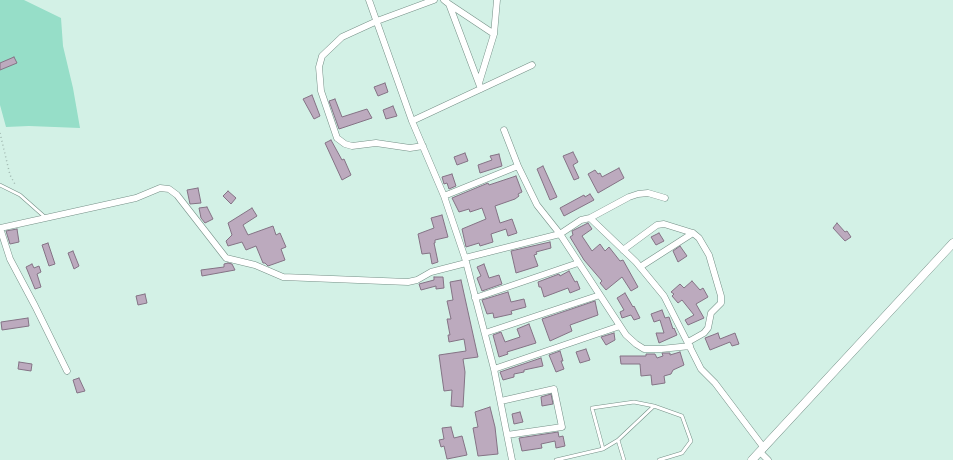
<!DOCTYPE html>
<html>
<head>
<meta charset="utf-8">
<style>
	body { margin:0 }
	canvas { display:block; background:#d3f1e6 }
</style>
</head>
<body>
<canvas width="953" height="460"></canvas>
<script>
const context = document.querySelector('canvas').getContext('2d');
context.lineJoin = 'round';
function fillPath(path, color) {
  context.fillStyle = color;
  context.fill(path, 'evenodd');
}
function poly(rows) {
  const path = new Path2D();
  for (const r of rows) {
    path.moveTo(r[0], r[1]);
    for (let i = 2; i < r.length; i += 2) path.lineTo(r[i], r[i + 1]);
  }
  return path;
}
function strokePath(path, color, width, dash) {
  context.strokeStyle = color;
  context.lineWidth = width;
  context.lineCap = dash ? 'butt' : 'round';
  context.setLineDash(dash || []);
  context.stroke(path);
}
fillPath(poly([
	[0,0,24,0,61,18,63,46,73,88,80,128,29,126,6,127,0,105]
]), '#96dec8');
const building = poly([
	[14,57,17,63,0,70,0,63,14,57],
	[385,83,388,92,378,96,374,87,385,83],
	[312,95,320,116,314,119,303,99,312,95],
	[335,99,342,117,367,109,372,118,339,129,329,101,335,99],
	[393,106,397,116,386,119,383,110,393,106],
	[331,140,342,160,344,159,351,175,342,180,325,143,331,140],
	[573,152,578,162,573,165,579,178,574,180,563,156,573,152],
	[465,153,468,161,457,165,454,157,465,153],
	[499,154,502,166,480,173,478,165,492,160,490,156,499,154],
	[543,166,557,197,550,200,537,169,543,166],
	[619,168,624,178,598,193,588,174,595,170,598,174,600,173,602,177,619,168],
	[452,174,456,186,449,189,447,183,444,184,442,177,452,174],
	[516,176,522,192,518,194,519,196,515,199,495,206,500,223,512,219,517,233,508,236,506,229,491,234,493,242,480,246,479,243,466,247,462,229,486,219,482,208,470,212,469,209,459,212,452,198,488,183,489,185,516,176],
	[198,188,201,203,190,204,187,190,198,188],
	[228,191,236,198,231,204,223,196,228,191],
	[590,194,594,200,564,216,560,208,584,195,585,197,590,194],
	[207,207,213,219,205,223,201,218,199,208,207,207],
	[252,208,257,216,243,225,248,235,273,226,276,235,280,233,286,247,281,249,285,260,268,266,265,263,263,263,256,246,246,250,242,242,228,246,226,241,232,235,228,223,252,208],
	[442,215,448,237,435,240,435,243,434,243,438,262,432,264,430,253,422,254,418,234,434,228,431,218,442,215],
	[588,223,592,229,582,236,592,251,600,244,605,251,609,247,620,261,623,260,638,287,631,291,622,277,606,290,600,283,602,281,584,260,570,237,573,235,572,231,588,223],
	[837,223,845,232,847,231,851,237,845,241,833,228,837,223],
	[17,229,19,242,10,244,6,231,17,229],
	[659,233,664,241,656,245,651,237,659,233],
	[550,242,551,248,536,252,537,254,534,255,538,266,516,273,511,251,550,242],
	[48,243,55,264,49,266,42,245,48,243],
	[680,246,687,256,678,262,673,251,680,246],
	[73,251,79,266,74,269,68,253,73,251],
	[228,263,232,264,235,270,202,276,201,270,224,267,224,264,228,263],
	[32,264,34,268,39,266,41,272,37,274,41,287,35,289,26,267,32,264],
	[484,264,489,278,499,275,502,284,482,291,477,278,481,276,477,267,484,264],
	[569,271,575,282,577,281,580,289,570,293,568,288,544,297,541,287,539,287,538,282,559,274,560,276,569,271],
	[434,277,443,277,444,288,436,289,436,286,421,290,419,284,434,280,434,277],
	[461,280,478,357,463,359,465,372,463,407,451,406,452,390,444,391,439,355,466,351,464,339,449,342,448,335,450,335,447,319,451,319,447,301,453,300,450,282,461,280],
	[692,281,700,290,703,288,708,297,696,304,704,318,688,325,685,320,694,315,682,300,678,303,672,296,674,294,671,292,680,284,684,288,692,281],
	[508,292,511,302,524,299,526,307,511,311,512,314,494,318,493,313,487,314,482,300,508,292],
	[625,293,633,307,634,306,640,318,634,320,631,315,622,318,620,312,624,310,617,298,625,293],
	[145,294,147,303,138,305,136,296,145,294],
	[595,301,598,315,570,325,572,331,550,341,542,319,595,301],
	[662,310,665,318,669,317,673,329,674,328,677,335,659,343,656,333,664,333,660,320,654,322,651,314,662,310],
	[28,318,29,326,2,330,1,322,28,318],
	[529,324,536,343,507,352,508,354,499,357,493,335,501,332,505,342,520,337,517,329,529,324],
	[614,333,615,340,606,345,601,337,614,333],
	[718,333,720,339,735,333,739,344,732,346,730,342,710,350,705,338,718,333],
	[586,349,590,360,580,363,576,352,586,349],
	[560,351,563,361,561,361,564,369,556,372,549,355,560,351],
	[680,352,684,365,673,370,671,374,664,376,665,383,652,385,651,375,641,376,640,364,621,364,620,356,646,356,646,354,655,354,657,358,663,356,662,353,670,353,670,355,680,352],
	[541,358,543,366,524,370,524,372,514,374,514,377,503,380,500,372,541,358],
	[19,362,32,364,31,371,18,369,19,362],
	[79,378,85,391,77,393,73,380,79,378],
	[551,394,553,404,542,406,541,397,551,394],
	[490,407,495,427,498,454,478,456,473,428,478,427,475,412,490,407],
	[520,412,523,422,514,424,512,414,520,412],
	[451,427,454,438,462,436,467,455,447,459,444,446,441,447,439,440,444,439,442,428,451,427],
	[558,432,559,437,563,436,565,446,556,448,555,441,541,444,542,448,522,451,519,438,558,432]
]);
fillPath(building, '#bcaabe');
strokePath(building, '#847385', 1);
const service = poly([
	[0,185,20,195,46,218],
	[654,406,618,440,603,449,592,408,634,402,654,406,682,416,691,441,682,453,659,460],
	[618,440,624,460],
	[556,460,603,449]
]);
const minor = poly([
	[369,0,412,121,444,196,465,258,494,369,512,460],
	[444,0,449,4,481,89],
	[449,4,494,34],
	[479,83,494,34,497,0],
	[412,121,532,65],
	[504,130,518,166,537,205,560,234,626,335,636,344,644,349,661,349,690,346],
	[423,146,410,148,376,143,352,146,345,144,337,138,321,91,319,67,322,56,342,37,377,21,434,0],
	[444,196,518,166],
	[590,218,629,197,638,194,648,193,665,198],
	[623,250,657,225,664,224,693,233,699,238,709,255,721,296,721,303,711,313,708,328,704,333,688,342],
	[465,258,560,234,581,220,590,218,636,262,664,296,701,369,715,383,764,448],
	[640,267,693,233],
	[475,298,578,263],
	[485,333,600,295],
	[494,369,620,326],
	[67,371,35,306,10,259,0,228,136,198,160,188,169,189,177,195,226,258,255,265,283,277,408,282,417,280,431,272,466,263],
	[501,401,554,389,562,427,507,435],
	[760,452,768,460]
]);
const tertiary = poly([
	[752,460,953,243]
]);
strokePath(service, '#759087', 4);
strokePath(minor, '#759087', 7);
strokePath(tertiary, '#759087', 9);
strokePath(poly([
	[0,133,10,175,16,186]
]), '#a0b8b0', 1.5, [1, 3]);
strokePath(service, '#fff', 3);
strokePath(minor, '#fff', 6);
strokePath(tertiary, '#fff', 8);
</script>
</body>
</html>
